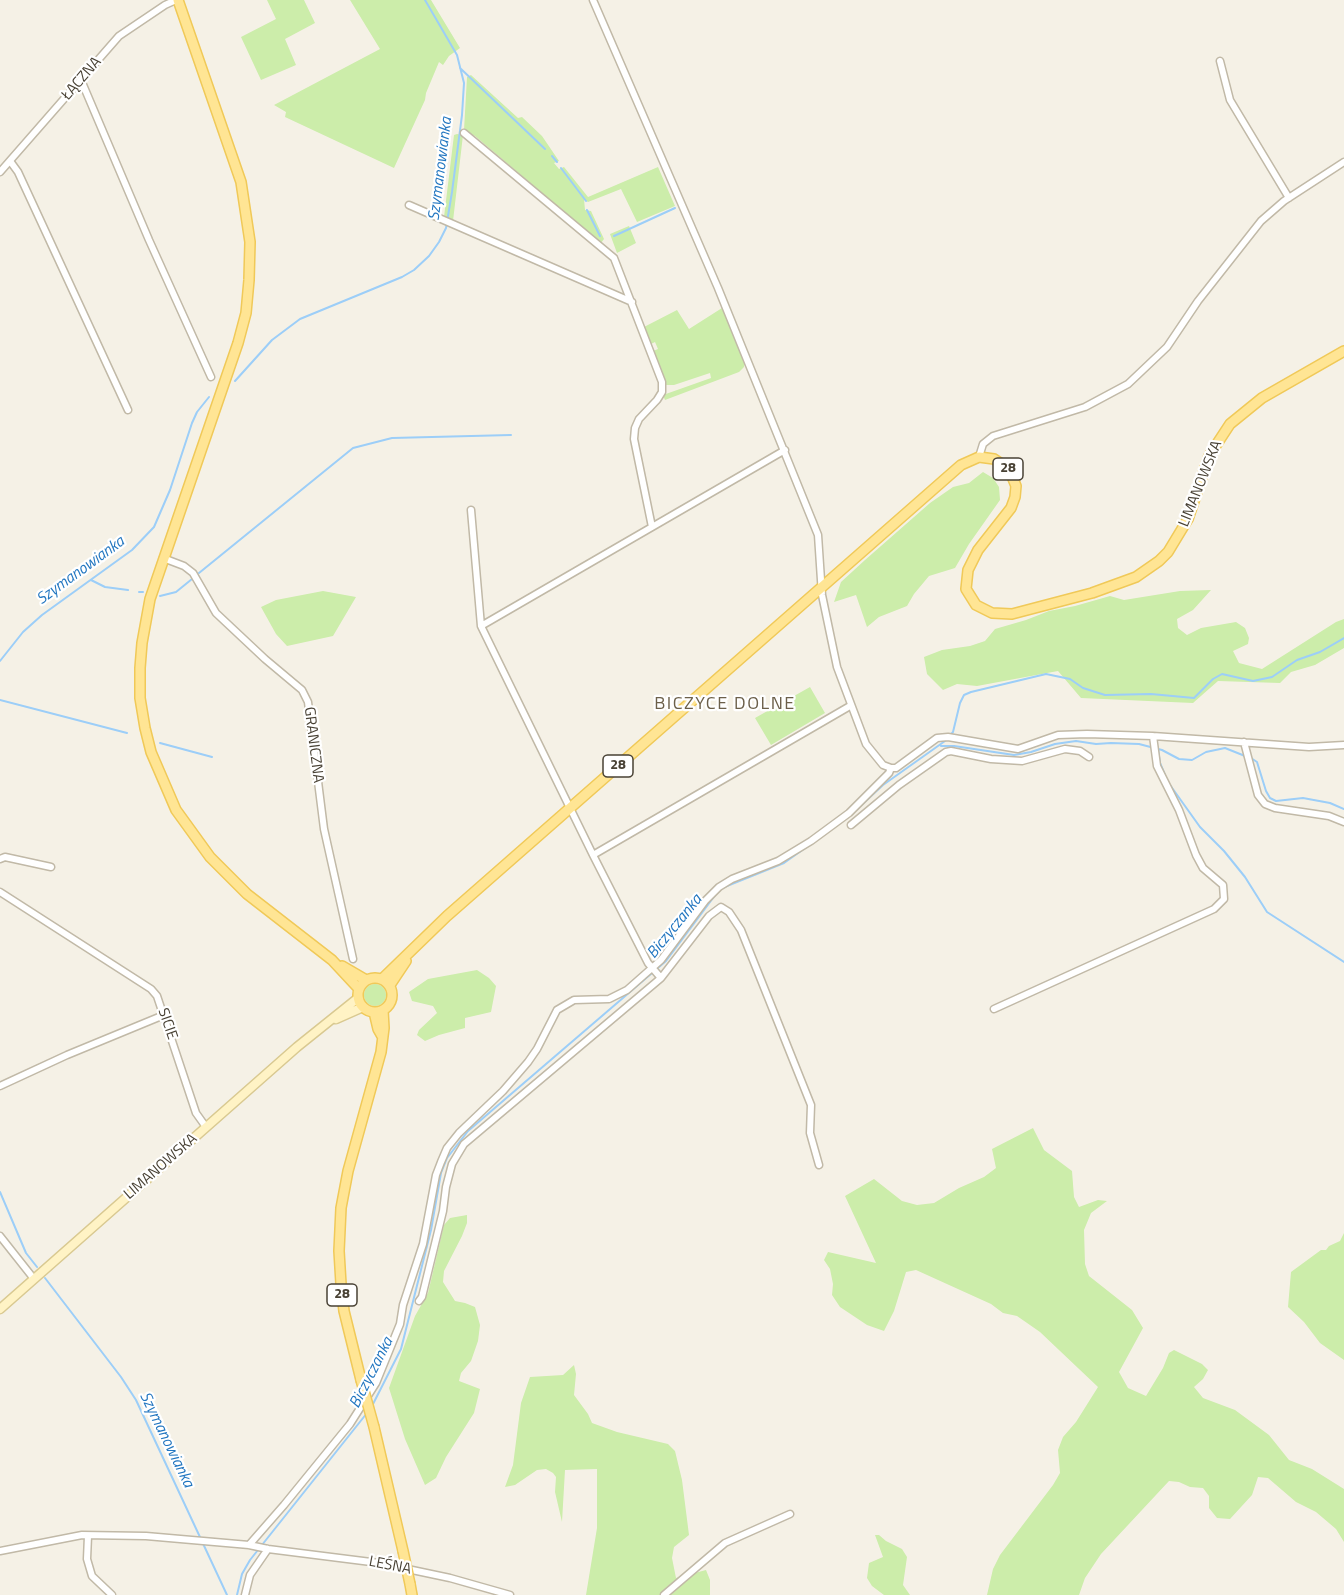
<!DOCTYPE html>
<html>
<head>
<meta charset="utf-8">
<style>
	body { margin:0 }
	canvas { display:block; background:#f5f1e6 }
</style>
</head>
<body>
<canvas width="1344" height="1595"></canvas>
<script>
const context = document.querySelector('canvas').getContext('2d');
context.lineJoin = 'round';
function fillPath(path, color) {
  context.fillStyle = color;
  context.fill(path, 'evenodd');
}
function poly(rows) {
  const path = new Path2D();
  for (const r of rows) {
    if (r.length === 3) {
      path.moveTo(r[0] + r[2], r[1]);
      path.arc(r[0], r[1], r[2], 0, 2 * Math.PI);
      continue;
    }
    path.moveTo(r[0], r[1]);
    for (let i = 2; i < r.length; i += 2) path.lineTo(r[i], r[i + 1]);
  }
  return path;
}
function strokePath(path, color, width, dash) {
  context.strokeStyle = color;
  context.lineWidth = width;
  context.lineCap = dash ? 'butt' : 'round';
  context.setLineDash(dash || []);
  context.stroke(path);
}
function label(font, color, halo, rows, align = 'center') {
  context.font = font + ' "Titillium Web",sans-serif';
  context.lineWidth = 4.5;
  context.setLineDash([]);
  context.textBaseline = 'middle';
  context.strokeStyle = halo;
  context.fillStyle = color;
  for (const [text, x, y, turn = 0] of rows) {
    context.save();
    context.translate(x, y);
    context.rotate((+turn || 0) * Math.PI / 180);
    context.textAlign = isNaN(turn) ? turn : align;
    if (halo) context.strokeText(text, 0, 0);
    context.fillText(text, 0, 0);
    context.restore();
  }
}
fillPath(poly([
	[267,0,304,0,315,23,285,39,296,65,261,80,241,37,276,19],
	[350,0,431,0,460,48,449,56,443,65,439,62,426,93,425,100,394,168,285,117,286,112,274,105,380,49],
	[471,75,518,118,522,117,542,136,559,161,554,163,559,169,564,167,588,197,658,167,675,206,637,222,621,189,588,202,584,199,585,210,591,211,604,239,601,243,475,136,464,130,467,77],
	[457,134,463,135,453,221,444,217,454,135],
	[629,226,636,243,617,253,610,234],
	[722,308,745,361,744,367,739,372,665,400,663,395,711,378,710,373,674,385,665,385,653,351,658,349,655,342,651,344,644,327,677,310,689,329],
	[983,472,993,478,999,487,1000,500,969,544,955,568,929,576,914,594,907,606,879,617,867,627,856,595,834,602,841,582,865,560,930,503,953,487,969,483],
	[1211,590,1193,610,1177,619,1178,628,1187,635,1201,628,1236,622,1245,628,1249,638,1248,644,1233,651,1239,663,1262,669,1336,622,1344,619,1344,648,1315,665,1291,672,1280,683,1218,681,1193,703,1081,698,1058,671,977,686,957,684,943,690,927,674,924,657,942,650,970,646,985,641,995,629,1026,620,1049,611,1075,606,1110,596,1124,600,1180,591],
	[323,591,356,597,333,636,287,646,276,634,261,607,276,600],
	[810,687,825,713,771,745,755,718],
	[477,970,489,978,496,986,491,1012,465,1018,465,1028,439,1035,425,1041,417,1035,419,1030,437,1013,433,1006,412,1001,409,992,428,979],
	[375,995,11],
	[1033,1128,1044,1150,1072,1171,1074,1197,1079,1207,1098,1200,1107,1201,1091,1213,1084,1230,1085,1264,1089,1276,1132,1310,1143,1328,1119,1372,1128,1388,1146,1396,1163,1368,1169,1353,1174,1350,1202,1364,1208,1370,1203,1379,1194,1387,1203,1398,1235,1410,1269,1435,1289,1460,1312,1469,1344,1489,1344,1542,1336,1529,1316,1512,1296,1502,1268,1478,1258,1477,1252,1495,1230,1519,1217,1518,1209,1508,1209,1496,1203,1488,1190,1487,1179,1482,1169,1481,1101,1554,1085,1578,1079,1595,987,1595,993,1569,1000,1555,1053,1485,1060,1473,1058,1450,1063,1437,1076,1422,1098,1387,1040,1332,1017,1316,1003,1313,991,1304,916,1270,906,1272,894,1311,884,1331,867,1325,840,1307,832,1295,833,1284,830,1269,824,1260,828,1252,876,1263,845,1196,874,1179,902,1201,917,1205,934,1203,959,1188,984,1177,996,1168,992,1149],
	[467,1215,467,1223,462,1236,444,1271,443,1282,455,1301,465,1303,475,1307,480,1325,478,1341,471,1361,461,1373,459,1381,480,1389,474,1413,446,1457,436,1478,425,1485,405,1439,389,1388,415,1316,428,1293,444,1225,450,1218],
	[1344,1233,1344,1360,1320,1343,1304,1322,1288,1307,1291,1272,1321,1250,1326,1250,1329,1246,1340,1241],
	[574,1365,576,1374,574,1395,588,1414,592,1423,617,1432,668,1444,675,1451,682,1480,689,1535,674,1547,672,1558,676,1578,706,1570,710,1580,710,1595,586,1595,597,1528,597,1469,565,1470,562,1522,555,1492,556,1477,553,1473,546,1469,537,1470,515,1485,505,1487,513,1465,521,1403,530,1377,563,1375],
	[875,1535,879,1535,886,1541,902,1549,907,1557,903,1585,910,1595,884,1595,872,1586,867,1578,869,1563,883,1557]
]), '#ccedaa');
strokePath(poly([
	[460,68,545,149],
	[552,156,557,162],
	[561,168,586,201],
	[587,210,600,236],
	[614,236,675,208],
	[235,381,272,340,300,319,402,277,414,270,429,256,439,242,446,228,452,192,462,115,464,83,457,55,425,0],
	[199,573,353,448,392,438,511,435],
	[91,580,105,587,128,590],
	[139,592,143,592],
	[160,596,176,592,192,579],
	[0,661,23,632,42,615,132,550,154,527,170,490,192,423,197,412,209,397],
	[0,700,127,733],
	[160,743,212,757],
	[941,746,954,746,1014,755,1031,752,1055,744,1076,741,1096,744,1111,743,1139,744,1162,750,1179,759,1192,760,1206,752,1225,748,1245,756],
	[1158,749,1160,763,1165,775],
	[1251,758,1257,762,1266,791,1270,798,1276,801,1303,798,1330,803,1344,809],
	[1170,785,1200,827,1224,851,1245,877,1267,912,1344,962],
	[856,810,883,785,945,741,953,732,960,703,964,695,971,692,1046,674,1070,679,1083,688,1105,695,1151,694,1194,698,1213,679,1222,674,1253,681,1272,677,1297,660,1320,652,1344,638],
	[722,888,784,863,808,846],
	[0,1192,26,1253,37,1267],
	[45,1278,121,1377,136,1400,227,1595],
	[372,1406,401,1349,431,1230,441,1173,447,1158,468,1131,666,961,716,894],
	[237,1595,242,1574,250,1560,367,1413]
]), '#9ccef8', 2);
const minor = poly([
	[593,0,718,288,818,535,822,595,837,667,866,744,883,765,891,768,896,768,937,738,948,737,1018,749,1058,735,1087,734,1153,736,1309,747,1344,745],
	[1220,61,1230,100,1289,198],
	[81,80,149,240,211,377],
	[464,133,614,258,662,382,662,392,657,400,639,419,635,428,634,439,652,527],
	[10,161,18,172,128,410],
	[0,172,119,36,165,5,176,0],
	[409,205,632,302],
	[979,457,983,444,993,436,1085,407,1128,384,1167,347,1198,301,1261,221,1284,201,1344,162],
	[471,510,481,626,593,855,648,963,661,978],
	[163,558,184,566,193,573,216,613,265,659,302,690,308,702,324,829,353,959],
	[481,626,785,450],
	[1244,742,1258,795,1265,804,1275,808,1329,816,1344,822],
	[851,825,899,785,946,752,951,751,991,759,1022,761,1065,749,1080,751,1089,757],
	[593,855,850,706],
	[0,859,5,857,51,867],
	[0,892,151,989,157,996,196,1113,206,1127],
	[994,1009,1214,909,1224,899,1223,885,1203,868,1196,855,1179,810,1157,766,1153,736],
	[0,1086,67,1055,164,1015],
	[0,1236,34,1279],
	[419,1301,422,1297,443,1211,446,1187,452,1164,464,1144,661,978,709,916,721,907,729,912,741,930,811,1105,810,1133,819,1165],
	[88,1536,87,1559,92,1576,112,1595],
	[249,1545,284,1505,350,1424,376,1383,400,1324,403,1305,423,1244,436,1175,441,1162,447,1148,459,1133,503,1091,528,1062,537,1049,557,1010,574,1000,609,999,627,990,661,960,705,901,719,887,732,879,778,861,811,841,849,813,889,773,891,768],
	[0,1551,82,1535,146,1536,249,1545,268,1549,379,1563,450,1578,510,1595],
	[245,1595,250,1575,268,1549],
	[664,1595,725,1543,790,1514]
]);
const secondary = poly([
	[336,1019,363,1007],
	[0,1309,297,1047,358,998]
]);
const primary = poly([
	[178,0,241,182,250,242,249,280,246,313,238,343,150,599,142,643,140,668,140,698,145,728,151,752,176,810,210,857,247,894,332,960,359,989],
	[342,966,366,980],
	[375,995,17],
	[382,979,447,916,961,465,979,457,994,459,1009,469,1016,486,1015,497,1011,508,978,550,968,570,966,589,976,605,992,613,1012,614,1092,593,1136,577,1159,561,1168,552,1188,519,1209,456,1230,424,1262,398,1344,351],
	[390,985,406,961],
	[374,1012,378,1029,382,1036],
	[361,1380,344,1311,341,1284,339,1251,341,1208,348,1171,381,1052,384,1028,383,1010],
	[374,1427,403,1551],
	[410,1584,412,1595]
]);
strokePath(minor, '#c1b9a7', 9);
strokePath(secondary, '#d9c991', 11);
strokePath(primary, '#f0c958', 12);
strokePath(minor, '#fff', 6);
strokePath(secondary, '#fff3c5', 8);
strokePath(primary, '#ffe594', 9);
const primaryBridge = poly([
	[361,1380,374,1427],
	[403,1551,410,1584]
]);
strokePath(primaryBridge, '#f0c958', 12, []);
strokePath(primaryBridge, '#ffe594', 9);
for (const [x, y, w] of [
	[1008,469,30],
	[618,766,30],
	[342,1295,30]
]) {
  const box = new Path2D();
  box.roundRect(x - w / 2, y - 11, w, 22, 4.5);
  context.fillStyle = '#fff';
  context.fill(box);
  strokePath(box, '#484134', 1.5);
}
label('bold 14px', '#484134', null, [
	["28",1008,469],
	["28",618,766],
	["28",342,1295]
]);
label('15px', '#484134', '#fff', [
	["ŁĄCZNA",82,79,-49],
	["LIMANOWSKA",1201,484,-68],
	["GRANICZNA",313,745,83],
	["SICIE",167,1024,71],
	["LIMANOWSKA",161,1167,-41],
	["LEŚNA",390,1566,11]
]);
label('italic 16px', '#2276c0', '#fff', [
	["Szymanowianka",441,169,-83],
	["Szymanowianka",81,571,-36],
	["Biczyczanka",675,927,-51],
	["Biczyczanka",372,1373,-63],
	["Szymanowianka",166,1440,64]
]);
context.letterSpacing = '1.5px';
label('18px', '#6c604a', '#fff', [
	["BICZYCE DOLNE",725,705]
]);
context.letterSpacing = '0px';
</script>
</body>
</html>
